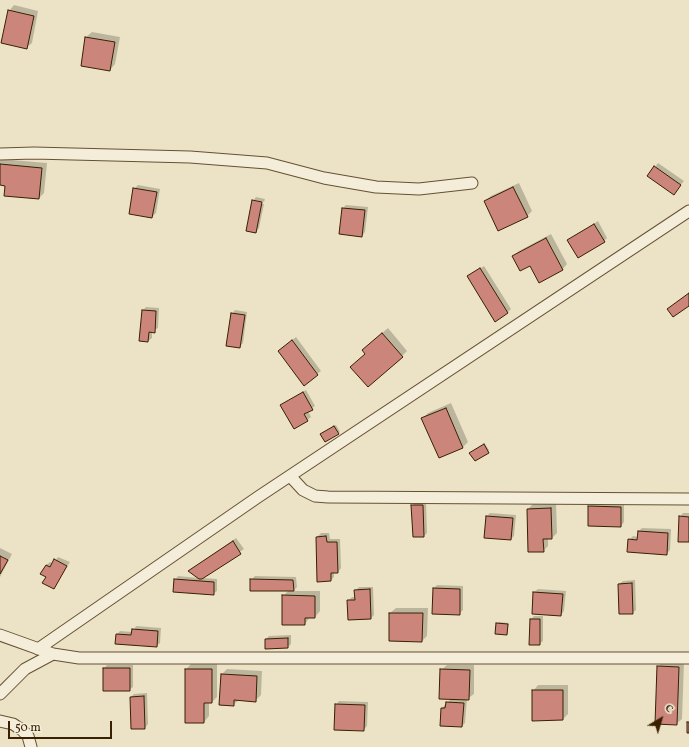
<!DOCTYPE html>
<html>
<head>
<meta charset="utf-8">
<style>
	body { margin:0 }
	#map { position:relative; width:689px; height:747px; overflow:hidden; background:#ece3c6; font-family:Vollkorn,serif }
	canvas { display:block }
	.north { position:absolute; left:641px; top:699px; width:40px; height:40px; -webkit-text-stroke:3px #f3edda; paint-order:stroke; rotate:38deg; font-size:11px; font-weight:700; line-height:16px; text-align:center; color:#382000 }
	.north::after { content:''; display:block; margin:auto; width:14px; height:18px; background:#382000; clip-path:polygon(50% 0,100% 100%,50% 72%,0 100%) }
	.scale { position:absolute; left:8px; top:721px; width:104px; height:18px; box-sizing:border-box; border:2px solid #382000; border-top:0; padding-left:5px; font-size:12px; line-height:14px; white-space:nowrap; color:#382000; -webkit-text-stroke:3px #f3edda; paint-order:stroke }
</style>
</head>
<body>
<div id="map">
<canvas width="689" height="747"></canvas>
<div class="north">С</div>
<div class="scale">50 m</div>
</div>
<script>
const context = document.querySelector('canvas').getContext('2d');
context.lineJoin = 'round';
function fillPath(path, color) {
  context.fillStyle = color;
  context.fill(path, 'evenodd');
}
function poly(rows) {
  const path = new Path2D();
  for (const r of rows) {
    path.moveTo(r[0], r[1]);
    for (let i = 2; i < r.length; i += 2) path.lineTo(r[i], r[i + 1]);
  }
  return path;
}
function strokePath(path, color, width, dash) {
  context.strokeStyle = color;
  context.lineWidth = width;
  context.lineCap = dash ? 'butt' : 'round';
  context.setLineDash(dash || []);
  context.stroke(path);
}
fillPath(poly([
	[14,5,38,11,32,43,26,48,9,11],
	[92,32,120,37,115,64,110,70,86,37],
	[0,159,47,163,44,193,39,198,6,185,0,184],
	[658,163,684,181,674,193,655,167],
	[519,183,532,211,527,216,485,201,491,196],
	[138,185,160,189,156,213,152,217,134,189],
	[256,197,265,199,264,202,254,200,254,202,264,204,259,228,256,232,253,201],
	[346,205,368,207,365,232,362,236,340,233,343,208],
	[598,221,607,238,604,241,569,240],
	[551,234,567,264,562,270,531,265,513,256,519,251],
	[484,266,511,309,508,312,468,277],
	[146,307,159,308,158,328,152,331,152,338,148,341,140,341,143,310],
	[235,310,247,312,243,343,239,347,232,314],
	[388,328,407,351,402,356,366,354,368,345],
	[296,337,321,371,304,384,279,351],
	[306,390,315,406,308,411,311,417,307,420,282,405],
	[451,403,468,442,463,447,423,418,428,413],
	[336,425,340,432,338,433,323,433],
	[485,444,489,450,488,452,472,452],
	[416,502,426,502,427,533,424,536,412,506],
	[556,503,557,533,552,538,548,538,548,546,543,551,528,509,533,504],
	[592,503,624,504,624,522,621,526,589,507],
	[490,513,516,515,514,536,511,539,487,516],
	[683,513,689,513,689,541,680,517],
	[642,528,671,529,670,550,666,554,629,540,633,536,638,537,639,531],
	[321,533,329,533,330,539,340,539,341,568,338,572,334,572,334,577,331,580,317,537],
	[236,538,244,549,203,578,217,579,217,591,213,594,175,580,178,576,198,578,190,570],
	[0,548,12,554,0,577],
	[58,557,70,562,54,588,47,577,46,565,50,562,53,564],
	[255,576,296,577,297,587,293,591,320,591,320,611,315,617,310,617,305,624,283,596,289,590,251,580],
	[635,580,636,610,632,613,619,584,623,581],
	[437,585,463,586,463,610,459,614,434,588],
	[359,587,373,587,374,615,371,618,348,601,352,597,356,597,355,591],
	[538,589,566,591,564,611,561,615,534,592],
	[396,608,428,608,427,636,422,641,390,640,390,613],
	[534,616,543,616,543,641,539,644,531,619],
	[498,622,509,623,507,634,496,633],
	[136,626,161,628,160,643,156,646,117,634,120,631,133,632],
	[291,635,291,644,288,647,266,639,269,636],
	[663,661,684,662,682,719,676,724,658,667],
	[191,664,217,664,217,697,212,702,209,702,209,716,204,722,186,669],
	[107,665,133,665,133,687,129,690,104,668],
	[447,665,474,665,474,694,467,699,465,723,462,726,441,725,442,708,451,699,441,670],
	[227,669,262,671,261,695,255,701,239,700,233,705,222,674],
	[538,685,568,685,568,714,563,719,533,691],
	[147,693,148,724,145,728,131,697,134,694],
	[339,701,368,702,367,726,363,730,336,705]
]), '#0003');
const building = poly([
	[8,10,34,16,27,49,1,43,8,10],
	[85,37,115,42,110,71,81,66,85,37],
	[0,164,42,168,39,199,4,196,5,186,0,185,0,164],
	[654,166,681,185,674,195,647,176,654,166],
	[513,187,528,217,498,231,484,201,513,187],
	[133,188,157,192,152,218,129,214,133,188],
	[252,200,262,202,256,233,246,231,252,200],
	[342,208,365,210,362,237,339,234,342,208],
	[594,224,605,242,578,258,567,240,594,224],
	[546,238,563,270,539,283,530,266,520,271,512,256,546,238],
	[480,268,508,313,495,322,467,276,480,268],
	[689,293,689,306,673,317,667,309,689,293],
	[142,310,156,311,155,333,149,332,148,342,139,341,142,310],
	[231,313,245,315,240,348,226,346,231,313],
	[382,333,403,357,368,387,350,367,365,354,362,350,382,333],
	[292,340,318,375,304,386,278,351,292,340],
	[303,392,313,410,304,414,308,421,294,429,280,405,303,392],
	[446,408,463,448,439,458,421,418,446,408],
	[334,426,339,434,325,442,320,434,334,426],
	[484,444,489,453,475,461,469,453,484,444],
	[411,505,423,505,424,537,413,537,411,505],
	[588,506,621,507,621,527,588,526,588,506],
	[551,508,552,539,543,539,544,552,528,552,527,509,551,508],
	[486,516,513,518,511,540,484,538,486,516],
	[679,516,689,517,689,542,678,542,679,516],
	[638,531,668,533,667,555,627,552,628,539,637,540,638,531],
	[326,536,327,542,337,542,338,573,331,573,331,581,317,582,316,537,326,536],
	[233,541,241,554,202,579,199,579,188,571,233,541],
	[0,556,8,560,0,574,0,556],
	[54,559,67,566,54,589,42,583,46,577,40,574,46,565,50,567,54,559],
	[174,579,214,582,214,595,173,592,174,579],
	[250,579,293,580,294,591,250,591,250,579],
	[632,583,633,614,619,614,618,584,632,583],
	[433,588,460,589,460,615,432,614,433,588],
	[370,589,371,619,348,620,347,600,355,600,354,590,370,589],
	[533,592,563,594,561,616,532,614,533,592],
	[282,595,315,596,315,618,305,618,305,625,282,625,282,595],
	[389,613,423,613,422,642,389,641,389,613],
	[530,619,540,619,540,645,529,645,530,619],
	[496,623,508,624,507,635,495,634,496,623],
	[132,629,158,631,157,647,115,644,116,634,131,635,132,629],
	[288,638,288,648,265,649,265,639,288,638],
	[657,666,679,667,677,725,655,724,657,666],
	[103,668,130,668,130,691,103,691,103,668],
	[185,669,212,669,212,703,204,703,204,723,185,723,185,669],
	[440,669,470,670,469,700,439,699,440,669],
	[221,674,257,676,256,702,234,700,234,706,219,705,221,674],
	[532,690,563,690,563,720,532,721,532,690],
	[144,696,145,729,131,729,130,697,144,696],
	[446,702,464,703,462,727,440,726,441,708,445,708,446,702],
	[335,704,365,705,364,731,334,730,335,704],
	[687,722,689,722,689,733,687,733,687,722]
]);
fillPath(building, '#cb857b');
strokePath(building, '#382000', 1);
const minor = poly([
	[0,154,34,153,190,157,267,163,324,178,376,187,419,189,472,183],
	[291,477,303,490,315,496,328,497,689,499],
	[0,635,53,654,79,658,689,658],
	[38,649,258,497,689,211],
	[0,694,25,669,53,654],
	[0,721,13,724,22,730,28,736,31,747]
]);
strokePath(minor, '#655132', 13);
strokePath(minor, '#f3edda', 11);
</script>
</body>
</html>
